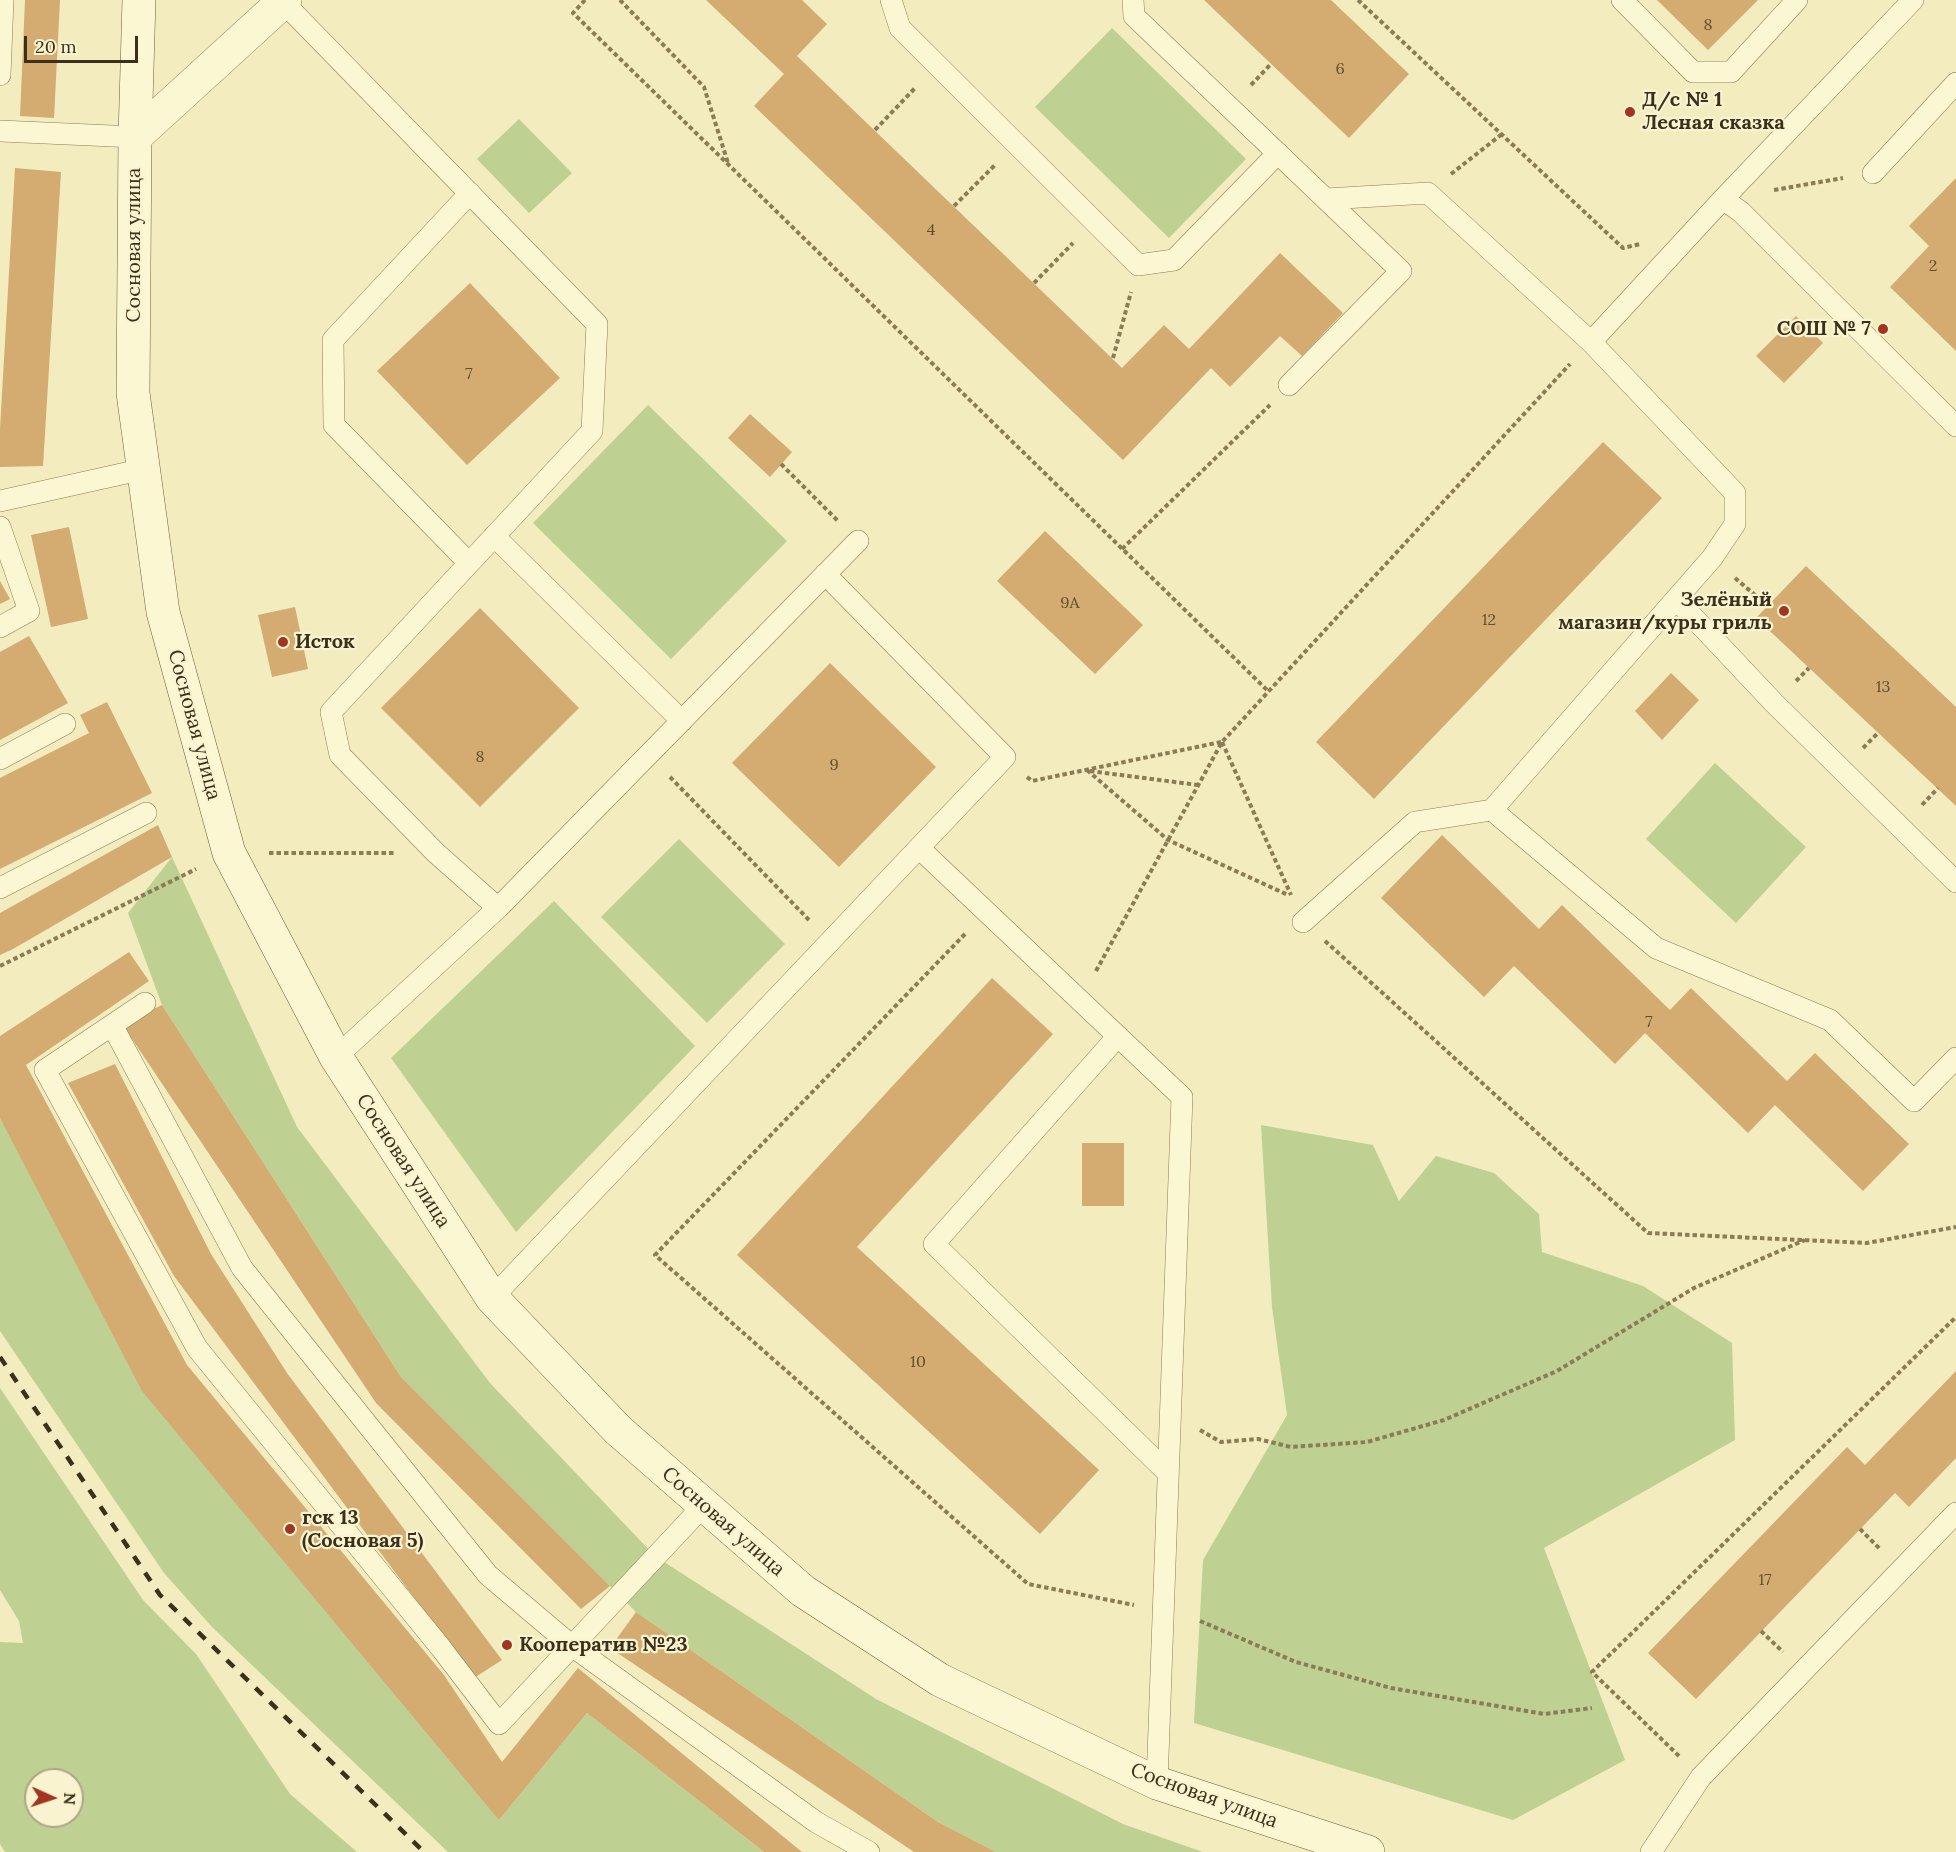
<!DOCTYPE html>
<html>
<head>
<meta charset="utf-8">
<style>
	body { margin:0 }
	#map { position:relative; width:1956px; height:1852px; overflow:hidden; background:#f2ecbf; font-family:Lora,serif }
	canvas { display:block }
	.north { position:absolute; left:24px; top:1768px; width:60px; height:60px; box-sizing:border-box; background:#f9f4cf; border:2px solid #ada687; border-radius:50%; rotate:93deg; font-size:16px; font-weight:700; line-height:24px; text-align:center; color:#3a301b }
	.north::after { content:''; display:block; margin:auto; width:21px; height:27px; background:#a13520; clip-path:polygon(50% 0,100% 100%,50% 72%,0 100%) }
	.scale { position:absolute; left:24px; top:36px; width:114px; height:27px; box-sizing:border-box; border:3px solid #3a301b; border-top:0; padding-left:8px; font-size:18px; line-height:21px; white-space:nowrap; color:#3a301b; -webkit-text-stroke:4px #f9f4cf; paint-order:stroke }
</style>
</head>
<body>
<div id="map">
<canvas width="1956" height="1852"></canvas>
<div class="north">N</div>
<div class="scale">20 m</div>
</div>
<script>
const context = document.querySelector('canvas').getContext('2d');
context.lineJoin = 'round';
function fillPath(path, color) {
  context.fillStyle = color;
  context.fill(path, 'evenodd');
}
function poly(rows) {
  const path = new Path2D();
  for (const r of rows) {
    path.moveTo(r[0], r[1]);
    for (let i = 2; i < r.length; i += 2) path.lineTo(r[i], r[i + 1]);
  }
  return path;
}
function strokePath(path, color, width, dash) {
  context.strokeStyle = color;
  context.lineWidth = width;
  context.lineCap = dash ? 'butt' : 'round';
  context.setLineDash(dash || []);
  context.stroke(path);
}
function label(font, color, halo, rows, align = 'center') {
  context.font = font + ' Lora,serif';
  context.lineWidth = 4.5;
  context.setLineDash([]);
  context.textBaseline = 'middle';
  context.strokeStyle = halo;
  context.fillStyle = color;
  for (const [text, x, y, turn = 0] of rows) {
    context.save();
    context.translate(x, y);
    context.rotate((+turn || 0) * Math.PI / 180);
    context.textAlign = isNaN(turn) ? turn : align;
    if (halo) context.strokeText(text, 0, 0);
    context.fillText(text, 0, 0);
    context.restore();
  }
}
fillPath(poly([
	[1112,28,1246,159,1169,238,1035,107],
	[519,119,572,173,529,213,477,159],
	[648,405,787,541,671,659,533,523],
	[1715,763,1806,847,1736,923,1646,839],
	[679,839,785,944,707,1023,601,917],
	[172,857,297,1127,490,1383,655,1556,876,1699,1123,1824,1203,1852,996,1852,938,1822,636,1612,401,1377,162,1005,128,913],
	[554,901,695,1046,516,1232,391,1058],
	[0,1118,499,1820,587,1713,764,1852,448,1852,212,1627,164,1573,0,1331],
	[1261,1125,1373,1145,1399,1201,1436,1156,1494,1173,1539,1214,1542,1252,1643,1286,1732,1343,1735,1440,1544,1548,1625,1760,1513,1820,1194,1723,1203,1560,1287,1415,1272,1307],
	[0,1388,143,1600,196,1654,290,1794,357,1852,5,1852,0,1844,0,1642,23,1643,19,1621,0,1590],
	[36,1780,72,1780,72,1816,36,1816]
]), '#bed192');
fillPath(poly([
	[25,0,60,0,54,118,20,116],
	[706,0,802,0,827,24,797,56,1122,368,1164,325,1189,349,1280,253,1343,313,1302,356,1280,336,1230,387,1211,368,1123,460,754,106,784,74],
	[1204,0,1331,0,1409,74,1349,138],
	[1657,0,1758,0,1708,50],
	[15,168,61,172,43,466,0,467,0,429],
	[1956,178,1956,351,1890,287,1929,246,1909,226],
	[470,283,560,378,467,465,377,371],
	[1796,316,1823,343,1784,383,1756,356],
	[750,414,792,452,770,477,728,438],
	[1603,442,1662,498,1374,799,1316,742],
	[69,527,88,619,51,627,31,535],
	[1045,531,1143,625,1095,674,997,581],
	[1806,566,1956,707,1956,806,1756,618],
	[0,581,10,599,0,604],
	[295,607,308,669,272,677,258,615],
	[480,608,579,708,480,807,381,708],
	[29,636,68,703,0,740,0,652],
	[830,663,936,767,839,867,732,763],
	[1671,673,1699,700,1662,740,1635,711],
	[107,702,152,793,0,869,0,778,89,733,80,715],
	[158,825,172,857,13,949,0,955,0,913],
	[1442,835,1539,929,1562,905,1670,1010,1691,988,1787,1081,1815,1053,1909,1144,1863,1191,1775,1105,1748,1133,1645,1033,1615,1064,1514,966,1484,997,1381,898],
	[129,952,149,981,26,1065,187,1365,444,1675,502,1762,578,1668,802,1852,764,1852,587,1713,499,1820,142,1391,0,1118,0,1036],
	[992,978,1053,1034,857,1247,1099,1470,1040,1534,737,1255],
	[162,1005,401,1377,610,1586,581,1609,376,1403,122,1024],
	[115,1064,211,1254,287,1373,502,1660,474,1678,174,1276,68,1083],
	[1082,1143,1124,1143,1124,1206,1082,1206],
	[1956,1371,1956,1458,1909,1507,1895,1493,1696,1699,1648,1653,1847,1447,1865,1465],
	[636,1612,938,1822,996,1852,914,1852,610,1648]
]), '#d4ab71');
const lane = poly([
	[891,0,900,28,1138,265,1174,260,1278,153],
	[1133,0,1134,16,1401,271,1289,385],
	[1622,0,1693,72,1731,72,1797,0],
	[283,2,597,324,592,431,331,712,340,755,436,853,498,908],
	[0,75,3,0],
	[0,131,135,137],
	[1873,173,1956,83],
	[1326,199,1428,193,1591,342,1735,493,1735,524,1712,558,1676,599,1774,703,1956,882],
	[1723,199,1741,212,1956,426],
	[1591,342,1723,199,1913,0],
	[0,501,144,469],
	[0,527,29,611,0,627],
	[494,536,682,721],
	[469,563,334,425,333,340,470,193],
	[0,759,65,724],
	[1492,810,1676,599],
	[919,848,1182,1097,1157,1783],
	[0,888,146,813],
	[1303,922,1415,822,1492,810,1656,948,1830,1020,1914,1101,1956,1058],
	[145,1003,45,1070,197,1348,441,1648,499,1724,704,1505],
	[112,1025,242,1268,488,1575,572,1646,816,1822,869,1852],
	[1118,1036,934,1244,1168,1473],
	[336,1057,498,908,858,541],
	[492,1298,1005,757,825,574],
	[1651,1852,1701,1777,1956,1513]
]);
const street = poly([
	[135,137,285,0]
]);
const secondary = poly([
	[139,0,135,137,133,393,163,612,192,718,229,853,336,1057,492,1298,618,1430,803,1591,940,1680,1157,1783,1368,1852]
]);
strokePath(lane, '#8c7c55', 22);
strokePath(street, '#8c7c55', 34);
strokePath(secondary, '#6e5d39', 34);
strokePath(poly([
	[585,0,573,13,1268,691],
	[620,0,704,87,728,163],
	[1358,0,1623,248,1640,244],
	[1251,85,1271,64],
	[875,130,916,87],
	[1451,174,1502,134],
	[1774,190,1843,178],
	[954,206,996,164],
	[1034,283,1073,243],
	[1113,358,1131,292],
	[781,464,838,521],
	[1122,549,1270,405],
	[1735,578,1768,606],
	[1796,681,1809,668],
	[1222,742,1291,895],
	[1863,748,1878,733],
	[1087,770,1168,840,1288,895],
	[1090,771,1198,785],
	[670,777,809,920],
	[1027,777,1032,781,1221,742],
	[1922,805,1938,788],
	[269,853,394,853],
	[965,934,655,1255,1028,1584,1134,1605],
	[1325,941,1648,1233,1867,1243,1956,1227],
	[0,966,196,869],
	[1096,971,1222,742,1570,364],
	[1200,1430,1221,1442,1258,1439,1291,1447,1367,1442,1444,1420,1557,1371,1694,1288,1805,1240],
	[1860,1529,1881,1550],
	[1200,1621,1296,1662,1391,1688,1544,1714,1592,1708],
	[1761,1631,1783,1652],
	[1679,1756,1592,1672,1956,1317]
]), '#8c7c55', 4, [4.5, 3]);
strokePath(lane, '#fcf7d3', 21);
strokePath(street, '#fcf7d3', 33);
strokePath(secondary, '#fcf7d3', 33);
strokePath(poly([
	[0,1357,160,1595,424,1852]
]), '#3a301b', 4.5, [10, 10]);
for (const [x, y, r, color] of [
	[1630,112,6,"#a13520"],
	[1883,329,6,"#a13520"],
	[1784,611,6,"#a13520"],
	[283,642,6,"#a13520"],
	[290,1529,6,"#a13520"],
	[507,1645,6,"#a13520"]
]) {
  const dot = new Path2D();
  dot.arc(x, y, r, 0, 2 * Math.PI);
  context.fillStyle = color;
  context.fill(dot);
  strokePath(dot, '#f9f4cf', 2);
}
label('16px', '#604f30', null, [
	["8",1708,25],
	["6",1340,69],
	["4",931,230],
	["2",1933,266],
	["7",469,374],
	["9А",1070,603],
	["12",1489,620],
	["13",1883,687],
	["8",480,757],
	["9",834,765],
	["7",1649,1022],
	["10",918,1362],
	["17",1765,1580]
]);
label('bold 20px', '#3a301b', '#f9f4cf', [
	["Д/с № 1",1642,100],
	["Лесная сказка",1642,123],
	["СОШ № 7",1871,329,"right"],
	["Зелёный",1772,600,"right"],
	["магазин/куры гриль",1772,623,"right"],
	["Исток",295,642],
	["гск 13",302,1518],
	["(Сосновая 5)",302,1541],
	["Кооператив №23",519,1645]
], 'left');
label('20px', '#3a301b', '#f9f4cf', [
	["Сосновая улица",134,245,-90],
	["Сосновая улица",194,725,75],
	["Сосновая улица",403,1161,57],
	["Сосновая улица",723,1522,41],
	["Сосновая улица",1204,1796,20]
]);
</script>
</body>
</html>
